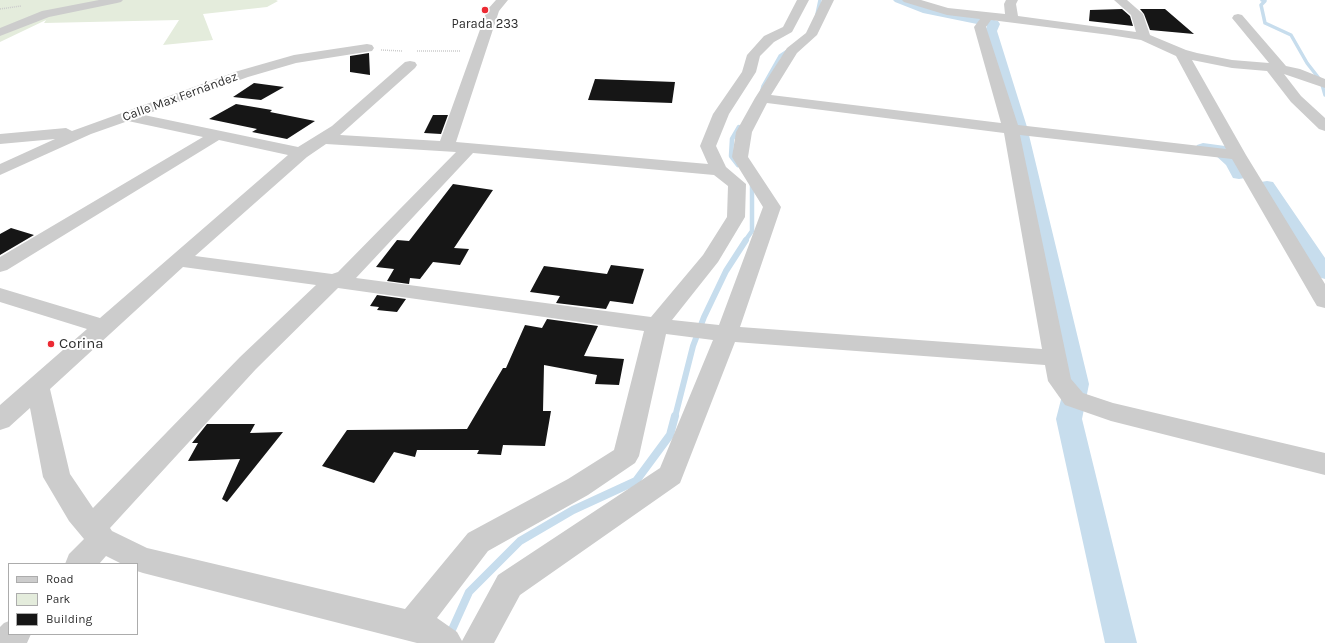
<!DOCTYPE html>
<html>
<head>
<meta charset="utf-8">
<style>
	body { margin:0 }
	#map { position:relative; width:1325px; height:643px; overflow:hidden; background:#fff; font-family:Karla,sans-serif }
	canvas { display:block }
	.legend { position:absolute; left:8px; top:563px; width:130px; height:72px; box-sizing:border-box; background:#fff; border:1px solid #acacac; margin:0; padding:5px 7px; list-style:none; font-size:12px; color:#2f2f2f }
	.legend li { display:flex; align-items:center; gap:8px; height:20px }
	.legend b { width:20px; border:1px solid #acacac }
</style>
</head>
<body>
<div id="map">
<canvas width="1325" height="643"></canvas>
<ul class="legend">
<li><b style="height:5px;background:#ccc"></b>Road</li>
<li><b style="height:11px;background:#e4ecdc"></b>Park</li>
<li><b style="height:11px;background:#161616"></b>Building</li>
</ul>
</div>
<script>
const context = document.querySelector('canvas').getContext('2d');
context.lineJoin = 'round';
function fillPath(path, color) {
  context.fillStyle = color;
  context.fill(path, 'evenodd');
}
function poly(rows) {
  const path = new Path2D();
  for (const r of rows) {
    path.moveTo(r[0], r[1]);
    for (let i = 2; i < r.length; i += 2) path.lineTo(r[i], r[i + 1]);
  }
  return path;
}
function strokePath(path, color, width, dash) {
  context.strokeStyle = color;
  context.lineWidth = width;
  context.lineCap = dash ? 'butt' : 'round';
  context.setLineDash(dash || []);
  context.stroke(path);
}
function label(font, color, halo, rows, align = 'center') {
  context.font = font + ' Karla,sans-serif';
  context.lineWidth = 4;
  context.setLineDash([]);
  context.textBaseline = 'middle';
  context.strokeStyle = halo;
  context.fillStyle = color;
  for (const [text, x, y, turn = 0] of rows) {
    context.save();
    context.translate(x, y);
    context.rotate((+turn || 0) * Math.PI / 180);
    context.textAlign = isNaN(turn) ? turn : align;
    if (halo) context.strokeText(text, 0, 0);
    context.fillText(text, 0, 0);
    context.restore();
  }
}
fillPath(poly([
	[0,0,276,0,278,1,267,7,203,14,213,40,163,45,179,20,44,23,46,20,0,42]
]), '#e4ecdc');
strokePath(poly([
	[1262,0,1265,1,1261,5,1265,23,1291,35,1307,63,1321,81,1325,95],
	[817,14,820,0],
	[761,94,763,86,780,56,789,50]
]), '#c7dded', 3.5);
strokePath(poly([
	[738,165,731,156,732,139,739,127],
	[745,241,752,231,752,183]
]), '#c7dded', 4.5);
strokePath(poly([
	[675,417,693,346,704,317,726,271,746,240]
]), '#c7dded', 6);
strokePath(poly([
	[446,643,469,592,520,541,573,510,636,481,670,435,675,416]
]), '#c7dded', 8);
fillPath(poly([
	[893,0,910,0,926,6,981,17,983,20,981,23,977,24,923,13,895,2,893,0],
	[991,19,998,21,1000,24,997,31,1027,127,1089,384,1082,419,1137,643,1105,643,1056,419,1065,384,1011,127,985,31,987,26,985,23,987,20,991,19],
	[1203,143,1225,146,1241,163,1248,174,1245,178,1239,179,1233,178,1226,165,1214,154,1197,151,1195,148,1197,145,1203,143],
	[1267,181,1273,182,1325,258,1325,279,1318,277,1258,186,1261,182,1267,181]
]), '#c7dded');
fillPath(poly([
	[1122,9,1130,16,1133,26,1089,21,1090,10],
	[1140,9,1165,9,1194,34,1150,30,1144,14],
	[369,53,370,75,350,72,350,56],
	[595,79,675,82,672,103,588,100],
	[254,83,284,87,261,100,233,97],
	[236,104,272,110,270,112,315,121,287,139,252,132,257,129,209,119],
	[433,115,448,115,441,134,424,133],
	[453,184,493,190,454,248,469,249,460,265,433,262,420,279,410,278,409,284,387,281,394,269,376,267,397,240,409,241],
	[11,228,34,235,0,255,0,234],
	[611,265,644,269,633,304,610,301,606,309,556,303,560,296,530,292,544,266,607,274],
	[377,295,406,299,397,312,377,310,379,307,370,306],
	[547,319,598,326,584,356,624,359,619,385,595,384,597,375,544,365,543,411,551,411,545,446,503,445,501,455,477,454,479,450,417,450,415,457,394,452,374,483,322,466,347,430,467,429,503,368,506,368,525,325,542,328],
	[207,424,255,424,250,433,283,432,227,502,222,499,240,459,188,461,198,443,192,443]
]), '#161616');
strokePath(poly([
	[0,9,21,6],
	[381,50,402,51],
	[417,51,460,51]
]), '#ccc', 1.5, [1, 1]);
fillPath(poly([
	[99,0,123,0,121,2,117,3,49,17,0,36,0,28,42,11,99,0],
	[496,0,508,0,499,11,456,142,708,164,700,146,713,114,742,72,747,55,764,36,783,27,797,0,809,0,792,32,774,42,760,56,756,72,729,114,716,146,726,167,746,184,745,217,718,262,672,320,719,325,763,207,732,157,736,132,755,98,787,48,806,33,822,0,834,0,817,35,797,53,771,95,1001,123,974,27,980,19,947,15,904,2,902,0,921,0,948,8,1005,14,1004,4,1006,0,1018,0,1016,4,1018,16,1136,32,1131,15,1114,0,1127,0,1143,14,1150,35,1186,50,1197,53,1232,60,1269,63,1232,18,1234,15,1238,14,1242,15,1286,66,1300,69,1325,79,1325,88,1284,74,1301,96,1325,118,1325,131,1319,129,1291,102,1267,71,1232,68,1192,60,1246,155,1325,284,1325,308,1317,306,1314,301,1232,159,1020,135,1071,379,1083,393,1113,403,1325,453,1325,475,1111,421,1065,405,1048,381,1045,365,735,342,680,483,520,595,494,643,417,643,143,573,137,571,137,564,122,564,106,556,99,564,65,564,69,554,84,539,69,521,43,477,30,408,9,427,0,430,0,405,87,329,0,302,0,288,100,318,288,155,219,140,7,270,0,272,0,257,203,137,128,121,91,134,0,175,0,164,55,139,0,144,0,134,66,128,72,131,238,71,294,55,367,44,372,45,374,48,372,51,296,63,248,77,144,115,298,147,332,126,405,62,410,61,415,62,417,65,415,68,340,135,440,141,487,10,496,0],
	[991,20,1110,35,1141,40,1176,56,1226,149,1018,125,986,27,991,20],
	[767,103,1004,133,1042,349,740,327,781,207,748,157,752,132,767,103],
	[326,144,456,152,338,272,332,274,195,256,307,157,326,144],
	[473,153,714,175,728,186,727,217,703,255,651,317,356,278,473,153],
	[183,267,316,285,240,357,93,508,70,474,50,389,183,267],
	[338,288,644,331,614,450,568,479,468,533,405,609,147,548,112,531,110,528,256,369,338,288],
	[666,334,713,340,660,468,498,575,462,641,457,632,437,618,488,551,588,495,635,463,639,456,666,334],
	[9,621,9,634,31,634,27,643,0,643,0,627,4,623,9,621]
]), '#ccc');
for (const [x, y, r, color] of [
	[485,10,4,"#ec2a33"],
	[51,344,4,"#ec2a33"]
]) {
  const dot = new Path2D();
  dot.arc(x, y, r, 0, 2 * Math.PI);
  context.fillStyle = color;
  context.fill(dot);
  strokePath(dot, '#fff', 1.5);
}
label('13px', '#2f2f2f', '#fff', [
	["Parada 233",485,24]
]);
label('13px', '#2f2f2f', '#fff', [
	["Calle Max Fernández",180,97,-20]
]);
label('15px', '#2f2f2f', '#fff', [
	["Corina",59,344]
], 'left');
</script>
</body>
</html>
